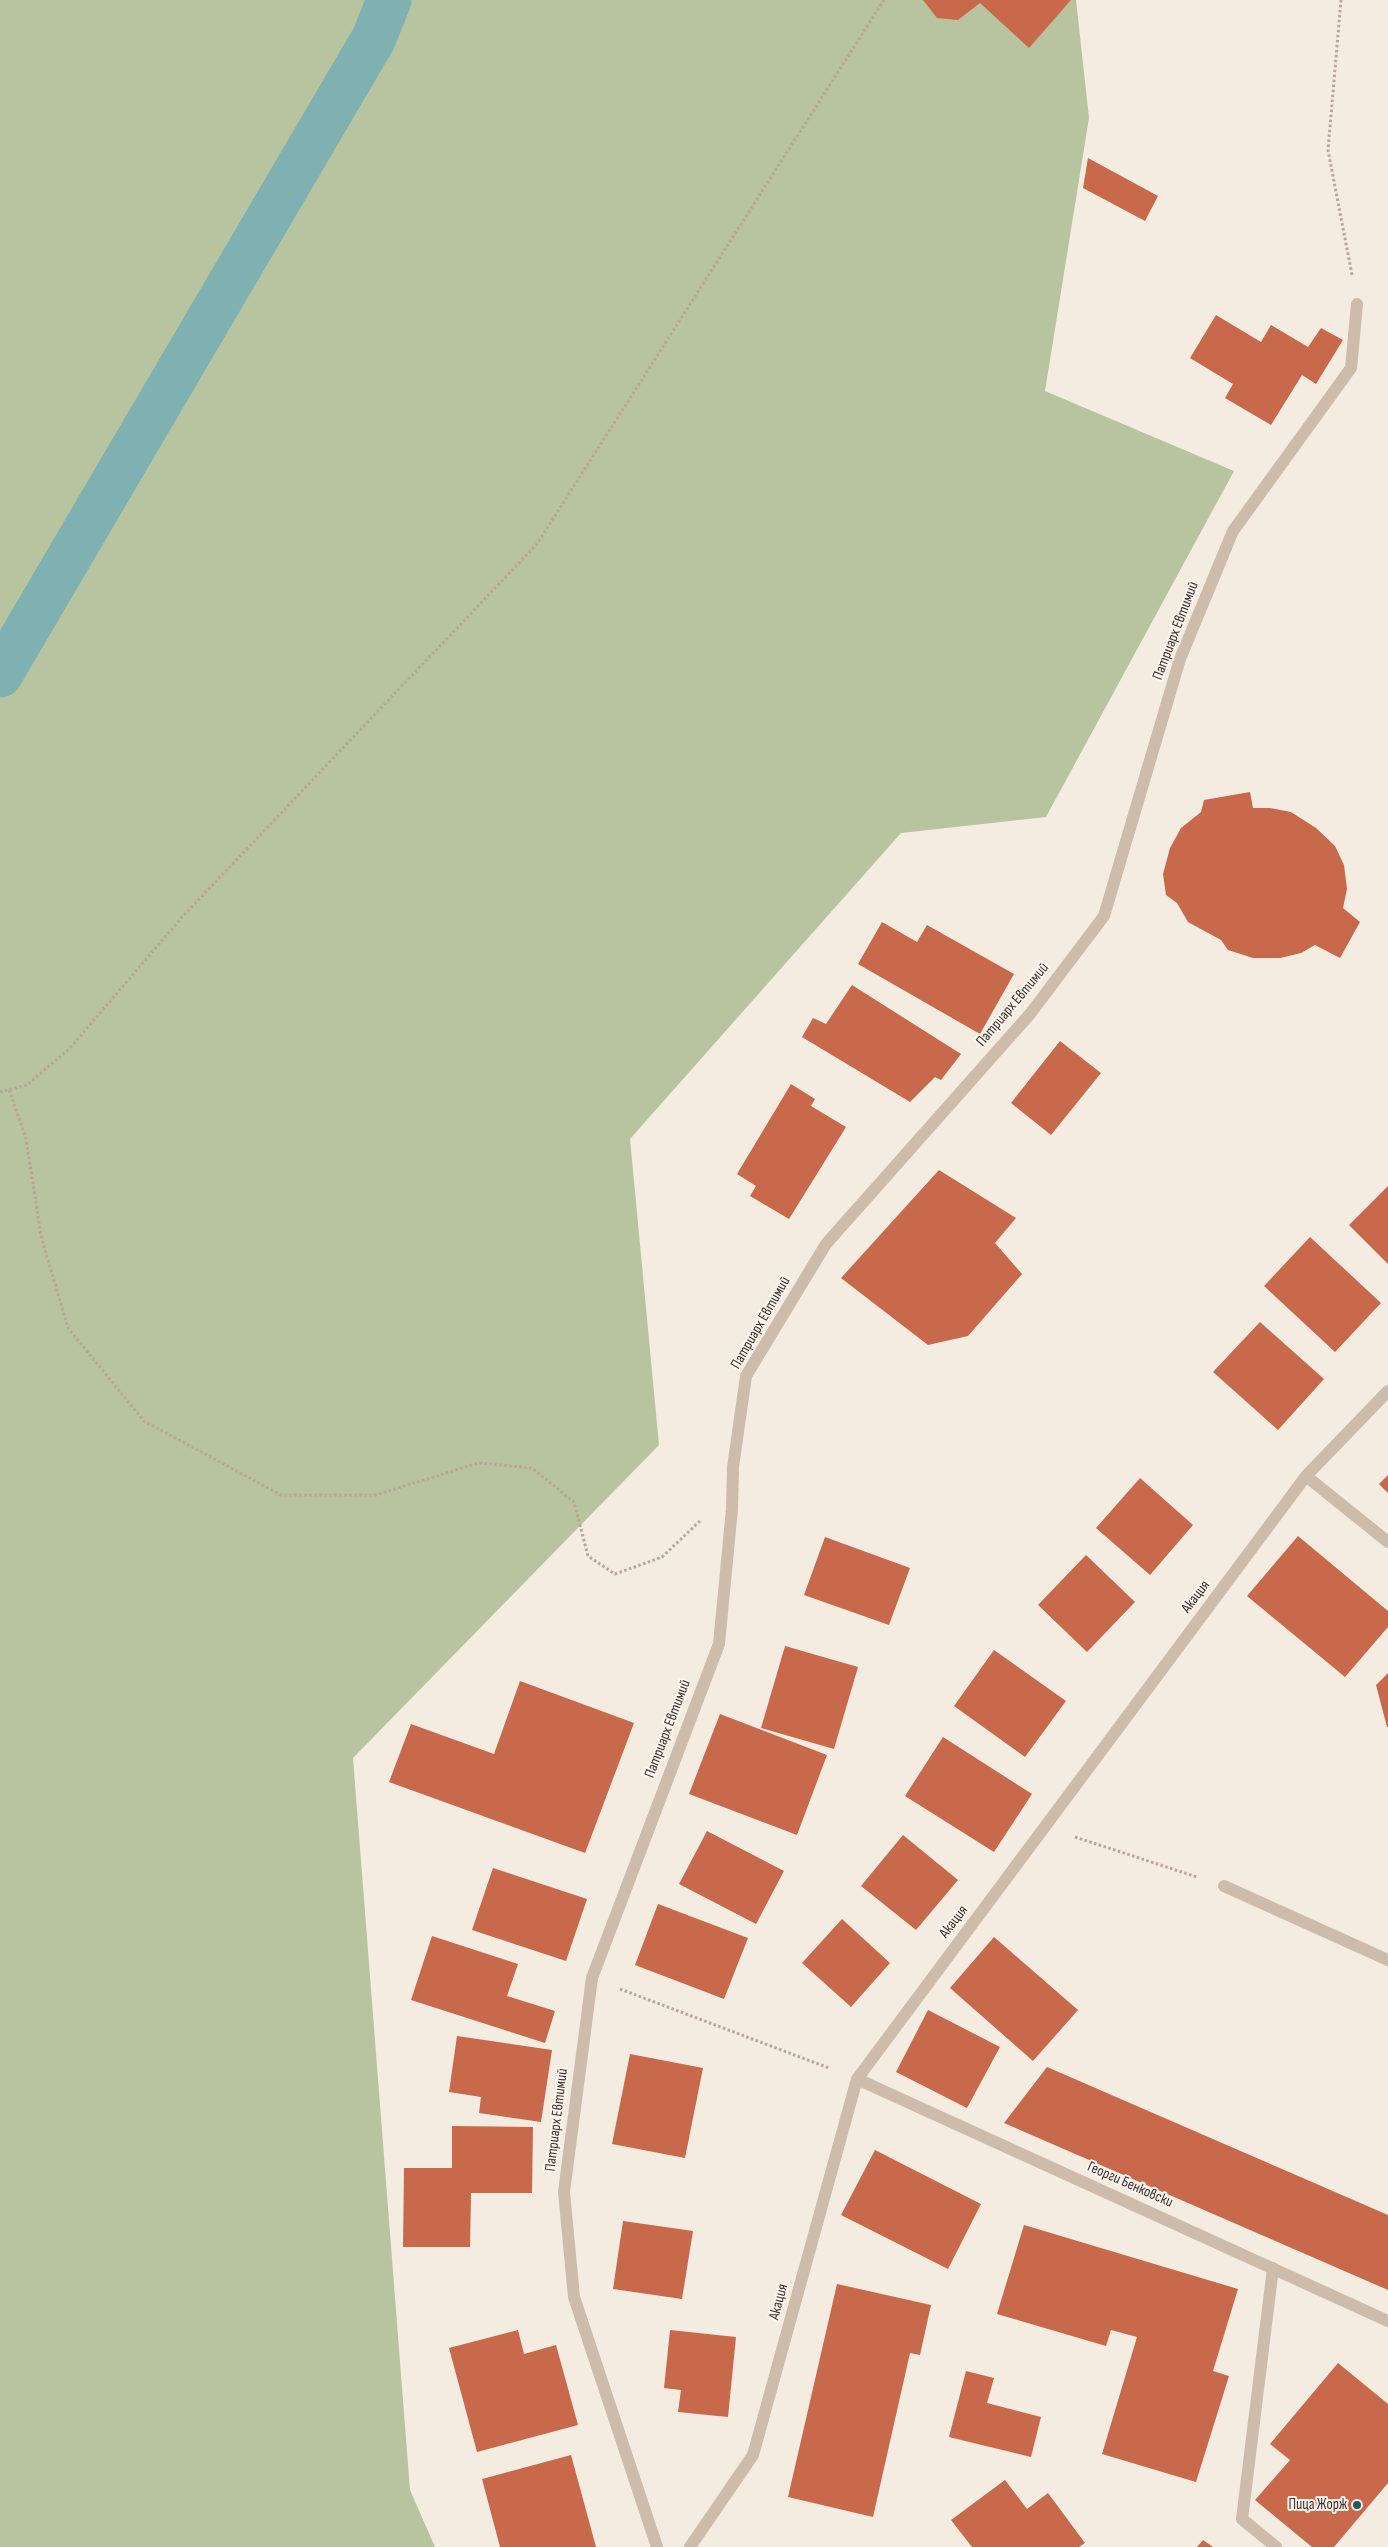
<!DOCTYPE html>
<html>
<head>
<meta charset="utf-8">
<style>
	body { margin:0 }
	canvas { display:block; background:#f4ebe1 }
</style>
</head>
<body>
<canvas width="1388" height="2547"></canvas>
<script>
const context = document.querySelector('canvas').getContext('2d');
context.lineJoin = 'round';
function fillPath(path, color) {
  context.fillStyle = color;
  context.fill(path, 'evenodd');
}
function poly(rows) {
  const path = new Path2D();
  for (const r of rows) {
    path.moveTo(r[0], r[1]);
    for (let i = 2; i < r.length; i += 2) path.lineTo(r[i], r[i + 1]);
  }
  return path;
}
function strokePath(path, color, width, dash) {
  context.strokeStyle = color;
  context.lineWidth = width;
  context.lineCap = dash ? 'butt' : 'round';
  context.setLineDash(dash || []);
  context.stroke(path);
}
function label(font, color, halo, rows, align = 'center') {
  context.font = font + ' "Sofia Sans Condensed",sans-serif';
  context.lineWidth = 4;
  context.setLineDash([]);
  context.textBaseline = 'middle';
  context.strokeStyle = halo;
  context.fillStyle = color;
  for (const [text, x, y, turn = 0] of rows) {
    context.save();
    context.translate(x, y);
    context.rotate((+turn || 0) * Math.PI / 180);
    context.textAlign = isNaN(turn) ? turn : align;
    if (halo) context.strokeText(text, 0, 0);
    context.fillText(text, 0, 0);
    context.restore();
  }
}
fillPath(poly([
	[0,0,1076,0,1089,118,1045,391,1234,471,1046,817,901,833,630,1139,659,1445,353,1758,410,2490,435,2547,0,2547]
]), '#b8c4a0');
strokePath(poly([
	[0,675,374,38,389,0]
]), '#7fb0b2', 45);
fillPath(poly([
	[923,0,1071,0,1029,48,980,3,958,20,937,18],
	[1088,158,1158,196,1145,221,1083,188],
	[1216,315,1261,342,1271,325,1308,347,1321,328,1343,340,1316,384,1302,375,1271,425,1225,398,1233,384,1190,358],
	[1250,792,1253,808,1270,808,1291,812,1316,828,1335,846,1344,865,1347,889,1343,908,1360,922,1340,958,1315,945,1301,953,1280,958,1253,958,1228,950,1221,940,1188,922,1177,903,1166,895,1163,874,1170,848,1181,828,1201,812,1204,800],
	[882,922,917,942,927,925,1014,974,980,1034,858,964],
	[852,985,961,1054,941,1080,935,1077,910,1102,802,1037,813,1018,826,1024],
	[1060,1041,1101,1073,1051,1135,1011,1103],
	[791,1084,815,1099,811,1106,846,1127,789,1219,750,1196,756,1186,737,1174],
	[939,1170,1016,1218,995,1243,1022,1274,968,1336,928,1345,841,1278],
	[1388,1186,1388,1264,1349,1225],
	[1310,1237,1381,1303,1335,1352,1264,1286],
	[1260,1322,1324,1379,1278,1430,1213,1372],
	[1388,1475,1388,1493,1379,1484],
	[1140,1478,1193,1525,1150,1575,1096,1528],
	[1298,1536,1388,1611,1388,1627,1345,1677,1247,1596],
	[825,1537,910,1568,889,1625,804,1595],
	[1086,1555,1135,1602,1087,1652,1038,1605],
	[785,1646,858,1667,834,1749,761,1728],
	[994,1650,1066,1701,1025,1757,954,1706],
	[1388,1673,1388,1727,1387,1727,1376,1685],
	[520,1681,634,1723,585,1853,389,1782,411,1724,494,1754],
	[720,1714,827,1755,797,1835,689,1794],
	[943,1737,1032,1794,994,1852,905,1796],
	[707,1831,784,1871,756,1924,679,1884],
	[903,1835,958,1880,916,1930,861,1886],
	[493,1868,587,1899,566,1961,472,1930],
	[658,1904,748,1938,724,1999,635,1965],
	[842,1919,890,1963,851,2007,802,1963],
	[432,1936,518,1964,507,1996,555,2011,545,2043,411,2000],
	[994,1937,1078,2010,1033,2061,950,1988],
	[928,2010,1000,2047,967,2108,896,2072],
	[457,2036,552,2050,541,2122,479,2113,481,2097,449,2092],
	[630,2054,703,2068,685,2158,612,2144],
	[1047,2067,1388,2215,1388,2290,1004,2123],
	[452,2126,533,2127,532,2193,471,2193,470,2247,403,2247,404,2168,452,2168],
	[875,2150,981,2204,948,2269,841,2215],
	[623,2221,693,2231,682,2299,613,2289],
	[1024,2225,1238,2289,1213,2371,1229,2376,1196,2482,1102,2454,1137,2337,1111,2330,1106,2346,997,2314],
	[837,2284,931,2305,920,2355,910,2353,873,2517,788,2497],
	[518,2330,524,2354,556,2345,578,2425,477,2452,449,2348],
	[670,2330,736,2337,728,2417,678,2412,681,2390,664,2388],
	[1338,2363,1388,2404,1388,2483,1334,2547,1312,2547,1255,2500,1290,2460,1270,2444],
	[966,2371,994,2378,987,2403,1041,2417,1031,2457,949,2437],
	[571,2455,596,2547,500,2547,482,2479],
	[1005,2480,1027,2509,1048,2493,1085,2543,1079,2547,972,2547,951,2520],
	[1203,2540,1213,2547,1197,2547]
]), '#c8694b');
strokePath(poly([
	[1341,0,1328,150,1352,275],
	[9,1090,26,1138,41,1236,68,1328,144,1421,281,1495,376,1495,478,1463,532,1468,574,1502,588,1556,615,1574,662,1557,700,1521],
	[0,1092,27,1085,70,1048,184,915,537,544,884,0],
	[1075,1837,1197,1877],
	[620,1989,829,2068]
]), '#b9a596', 3, [2.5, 2.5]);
strokePath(poly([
	[1306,1476,1388,1542],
	[1224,1886,1388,1960],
	[857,2079,1388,2321],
	[1273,2268,1242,2519,1276,2547],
	[657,2547,574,2297,564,2192,592,1978,719,1644,732,1509,733,1467,746,1376,826,1244,1030,1014,1104,916,1180,659,1233,531,1351,368,1357,304],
	[690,2547,753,2455,857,2079,1306,1476,1388,1391]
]), '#cdbbac', 12);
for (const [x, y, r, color] of [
	[1357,2505,5,"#1f5a5e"]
]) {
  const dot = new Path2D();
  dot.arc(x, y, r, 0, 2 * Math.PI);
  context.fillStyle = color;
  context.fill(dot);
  strokePath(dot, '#fbf5ee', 2);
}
label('15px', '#3b302b', '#fbf5ee', [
	["Патриарх Евтимий",1176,631,-69],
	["Патриарх Евтимий",1013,1005,-50],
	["Патриарх Евтимий",761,1323,-60],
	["Акация",1196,1597,-53],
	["Патриарх Евтимий",668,1729,-69],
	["Акация",954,1922,-53],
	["Патриарх Евтимий",557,2120,-83],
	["Георги Бенковски",1130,2185,24],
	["Акация",779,2302,-75]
]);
label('15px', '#3b302b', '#fbf5ee', [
	["Пица Жорж",1347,2505]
], 'right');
</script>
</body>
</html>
